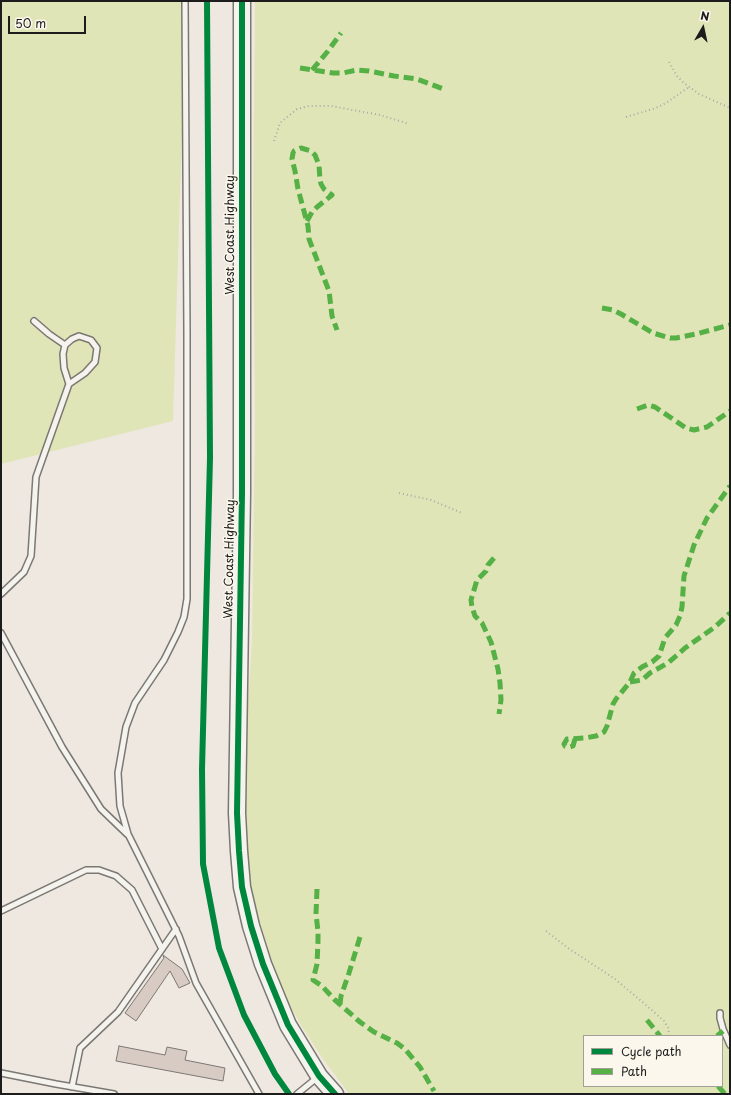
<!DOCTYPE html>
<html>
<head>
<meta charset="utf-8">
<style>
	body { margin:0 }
	#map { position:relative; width:731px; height:1095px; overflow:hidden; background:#efe8e0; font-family:"Playpen Sans",sans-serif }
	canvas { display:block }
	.frame { position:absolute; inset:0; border:2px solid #1c1c1c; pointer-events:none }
	.legend { position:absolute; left:583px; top:1035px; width:140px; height:52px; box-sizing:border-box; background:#fbf7ec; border:1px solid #a29f99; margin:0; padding:5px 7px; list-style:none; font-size:12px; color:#1c1c1c }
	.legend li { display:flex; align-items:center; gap:8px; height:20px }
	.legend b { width:20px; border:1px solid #a29f99 }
	.north { position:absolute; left:683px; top:8px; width:40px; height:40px; -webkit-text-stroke:3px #fbf7ec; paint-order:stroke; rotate:9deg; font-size:11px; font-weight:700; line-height:16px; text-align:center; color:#1c1c1c }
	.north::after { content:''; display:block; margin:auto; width:14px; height:18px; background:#1c1c1c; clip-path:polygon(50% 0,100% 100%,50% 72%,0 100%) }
	.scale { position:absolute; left:8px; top:16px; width:78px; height:18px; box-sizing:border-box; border:2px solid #1c1c1c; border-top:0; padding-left:5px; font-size:12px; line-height:14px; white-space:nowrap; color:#1c1c1c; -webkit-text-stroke:3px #fbf7ec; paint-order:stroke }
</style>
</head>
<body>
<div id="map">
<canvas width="731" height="1095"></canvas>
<div class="frame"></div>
<ul class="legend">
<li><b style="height:5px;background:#00873e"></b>Cycle path</li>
<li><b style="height:5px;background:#55b145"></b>Path</li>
</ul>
<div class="north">N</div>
<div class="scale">50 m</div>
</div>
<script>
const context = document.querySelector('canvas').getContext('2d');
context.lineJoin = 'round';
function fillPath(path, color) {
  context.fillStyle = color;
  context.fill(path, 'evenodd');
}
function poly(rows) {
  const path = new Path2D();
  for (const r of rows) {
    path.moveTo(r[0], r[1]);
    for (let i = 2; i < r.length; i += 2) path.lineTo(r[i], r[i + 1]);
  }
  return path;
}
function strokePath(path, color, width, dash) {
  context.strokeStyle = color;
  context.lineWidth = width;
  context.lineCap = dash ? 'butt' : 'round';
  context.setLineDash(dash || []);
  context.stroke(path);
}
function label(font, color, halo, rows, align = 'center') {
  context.font = font + ' "Playpen Sans",sans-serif';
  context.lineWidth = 3;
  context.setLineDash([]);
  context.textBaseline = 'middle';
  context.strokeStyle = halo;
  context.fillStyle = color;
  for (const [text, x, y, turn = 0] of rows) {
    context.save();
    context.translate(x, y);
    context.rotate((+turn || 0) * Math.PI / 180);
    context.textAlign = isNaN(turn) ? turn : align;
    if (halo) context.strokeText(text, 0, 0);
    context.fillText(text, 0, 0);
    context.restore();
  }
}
fillPath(poly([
	[1,1,186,1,173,421,1,464],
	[255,1,730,1,730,1094,349,1094,323,1059,302,1027,283,993,269,956,259,922,251,884,246,843,245,792,246,740,252,637,255,420,253,206],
	[584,1036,722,1036,722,1086,584,1086]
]), '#e0e5b7');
const building = poly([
	[163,955,182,969,190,983,179,988,170,971,136,1021,125,1013,164,958,163,955],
	[119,1046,165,1055,167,1047,187,1051,185,1060,225,1068,223,1081,116,1061,119,1046]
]);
fillPath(building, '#d8cbc3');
strokePath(building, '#7b7874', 1);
const service = poly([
	[185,1,187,334,187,599,184,617,178,632,164,660,135,703,126,727,118,773,120,806,128,834,179,936,196,983,259,1094],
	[34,321,49,334,65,345],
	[1,594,24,572,31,556,36,477,69,384,85,373,95,362,97,348,91,340,79,336,72,339,65,345,63,354,64,368,69,384],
	[1,633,62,747,101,809,127,834],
	[1,911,86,870,99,870,116,876,132,890,162,949],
	[720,1013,720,1018,723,1029,730,1045],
	[1,1073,56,1084,114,1094],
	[72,1087,80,1048,118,1012,176,929],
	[297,1094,318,1077]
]);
const trunk = poly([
	[242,1,242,493,237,813,239,851,242,887,251,926,263,964,288,1025,319,1076,335,1094]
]);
strokePath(service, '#7b7874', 8);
strokePath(trunk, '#7b7874', 19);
strokePath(poly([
	[669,62,677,76,684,83,699,94,730,108],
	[626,117,656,108,666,103,689,87],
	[274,141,280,123,297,109,309,106,331,106,380,115,409,124],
	[399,493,431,500,462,513],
	[546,931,568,948,615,979,646,1005,664,1021,669,1029,668,1036]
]), '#aba9a6', 2, [1, 3]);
strokePath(service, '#f5f3ee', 5);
strokePath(trunk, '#f5f3ee', 16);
strokePath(poly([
	[300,68,333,73,343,73,357,70,369,71,394,76,417,79,446,90],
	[312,70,328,51,341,33],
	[307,221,312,212,317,207,332,195,324,189,321,184,320,180,319,165,315,155,311,151,301,148,294,151,293,153,292,159,295,171,298,189,308,226,309,239,329,291,332,316,337,330],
	[602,308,613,310,621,314,653,333,670,338,676,338,696,334,730,325],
	[637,409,648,405,655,407,686,428,694,430,707,427,730,411],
	[494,558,488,565,486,571,477,580,471,600,472,607,475,616,482,623,491,642,498,669,500,683,501,700,499,714],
	[630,682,642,680,650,673,668,663,685,648,715,627,730,613],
	[575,739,573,746,570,747,565,746,564,744,567,739,585,738,596,736,604,732,607,726,613,704,616,699,630,682,634,673,642,667,652,662,659,656,665,638,676,625,680,616,682,607,684,576,694,545,707,518,730,486],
	[317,889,316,914,318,931,318,941,317,964,313,980,322,986,335,1000,360,1022,374,1032,397,1043,405,1049,420,1067,434,1091],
	[340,1004,341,996,349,973,360,937],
	[647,1020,660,1036],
	[717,1036,723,1031],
	[718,1086,725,1094]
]), '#55b145', 5, [10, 5]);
strokePath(poly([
	[207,1,210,458,202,769,203,864,219,948,244,1015,275,1074,289,1094],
	[242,1,242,493,237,813,239,851,242,887,251,926,263,964,288,1025,319,1076,335,1094]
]), '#00873e', 6);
label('12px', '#1c1c1c', '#fbf7ec', [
	["West Coast Highway",231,235,-90],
	["West Coast Highway",230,559,-89]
]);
</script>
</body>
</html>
